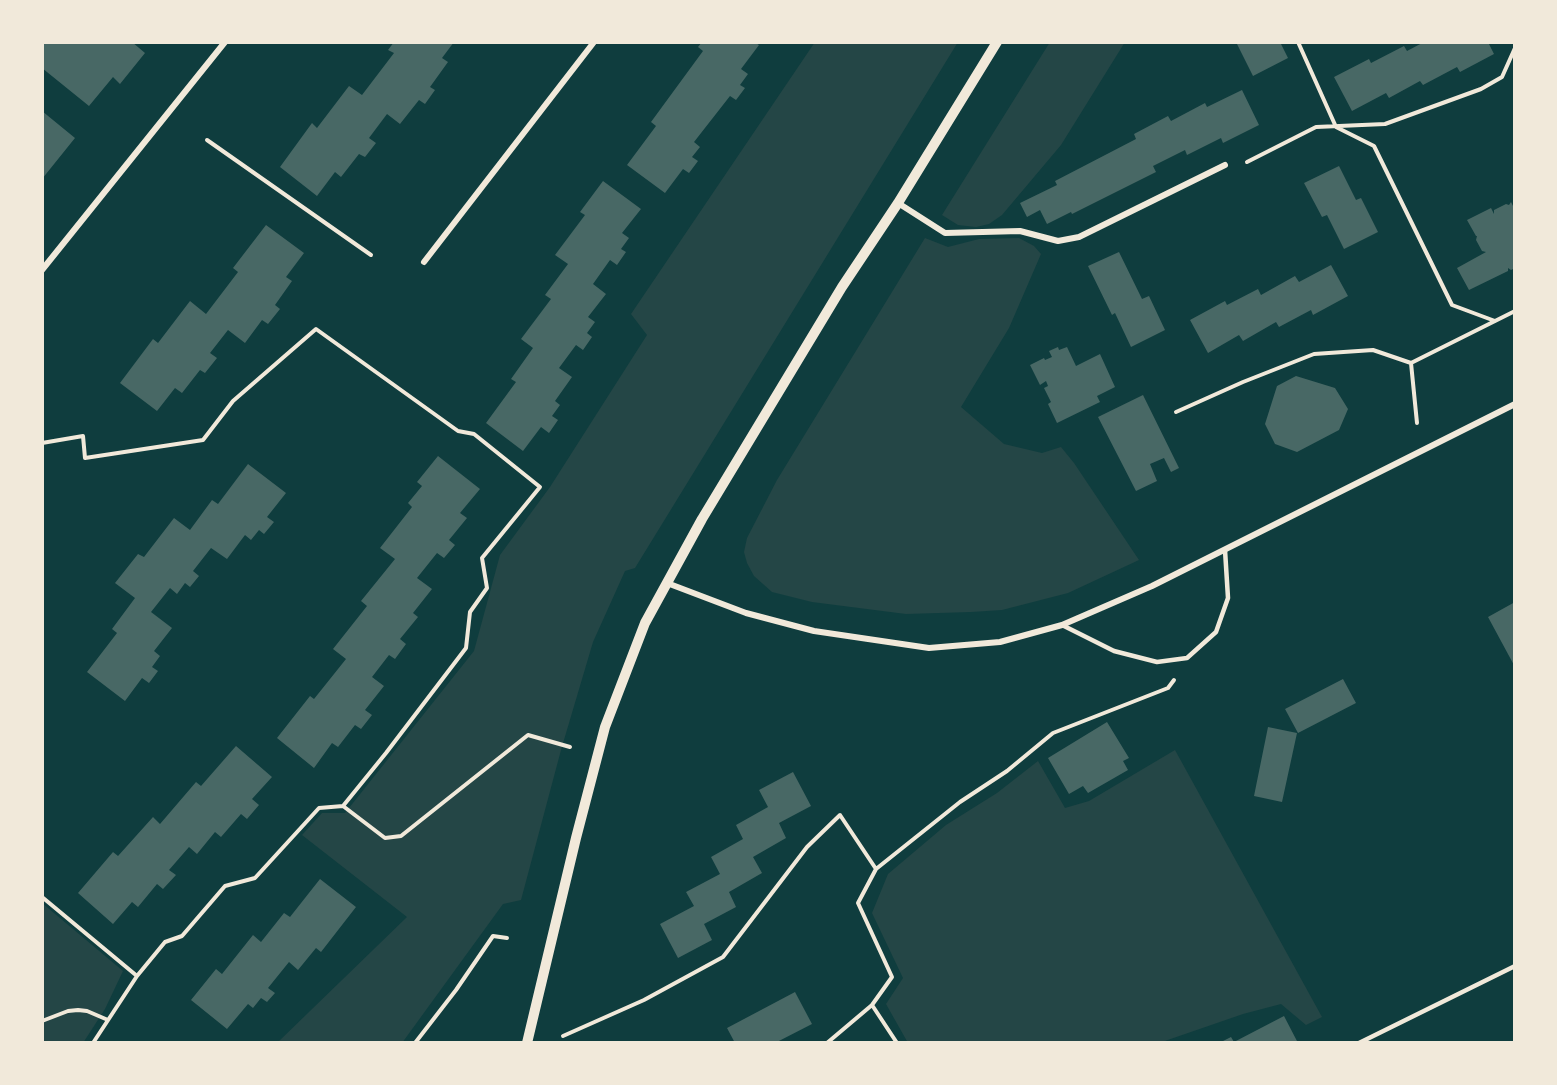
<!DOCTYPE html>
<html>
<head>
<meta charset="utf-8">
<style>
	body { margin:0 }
	#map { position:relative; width:1557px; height:1085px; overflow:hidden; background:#0f3d3e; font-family:Mulish,sans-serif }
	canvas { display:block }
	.frame { position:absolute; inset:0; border:44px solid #f1e9da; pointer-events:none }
</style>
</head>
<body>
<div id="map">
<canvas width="1557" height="1085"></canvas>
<div class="frame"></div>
</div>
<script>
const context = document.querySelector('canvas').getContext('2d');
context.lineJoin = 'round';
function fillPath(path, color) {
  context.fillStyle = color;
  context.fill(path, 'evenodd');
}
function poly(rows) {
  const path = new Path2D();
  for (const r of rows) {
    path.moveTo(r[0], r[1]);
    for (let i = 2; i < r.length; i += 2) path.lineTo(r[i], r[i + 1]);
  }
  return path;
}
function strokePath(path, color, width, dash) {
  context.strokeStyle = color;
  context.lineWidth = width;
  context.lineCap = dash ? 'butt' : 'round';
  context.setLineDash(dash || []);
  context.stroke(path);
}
fillPath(poly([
	[815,42,958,42,635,568,625,571,593,642,561,750,521,900,503,904,402,1043,277,1043,407,917,302,835,322,813,345,813,474,651,500,555,550,487,647,335,631,314],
	[1050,42,1125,42,1061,145,1002,215,989,224,976,227,958,225,942,215],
	[925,238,948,247,979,239,1019,238,1034,246,1041,254,1009,328,961,407,1004,444,1042,453,1061,447,1074,463,1139,560,1068,593,1002,610,971,612,906,614,812,602,772,592,754,576,747,563,744,552,747,538,777,480],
	[1175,750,1322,1017,1306,1025,1281,1004,1243,1014,1159,1043,908,1043,886,1004,903,978,872,913,888,874,946,825,997,793,1038,761,1065,808,1089,801],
	[42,903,123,971,105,1009,83,1043,42,1043]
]), '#244646');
fillPath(poly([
	[42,42,132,42,145,53,120,84,113,77,89,106,42,68],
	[394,42,454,42,442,58,448,62,430,87,435,90,425,104,419,100,400,124,387,114,369,138,376,143,365,157,359,154,341,177,335,172,317,196,280,167,312,123,317,128,349,86,362,95,394,53,388,50],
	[702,42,754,42,759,45,741,69,748,74,740,85,745,88,736,100,730,96,694,142,700,147,692,157,698,161,689,173,683,169,665,193,627,165,656,126,651,122,703,51,698,47],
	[1236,42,1280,42,1288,58,1253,76],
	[1424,42,1488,42,1494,54,1460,72,1457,67,1423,85,1420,81,1389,98,1386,93,1352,111,1334,77,1369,59,1371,63,1404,46,1407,51],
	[1242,90,1259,125,1223,143,1221,138,1187,155,1185,150,1153,166,1156,172,1072,214,1071,212,1047,224,1040,210,1027,217,1020,203,1057,185,1055,181,1136,139,1134,134,1168,116,1171,121,1205,103,1207,107],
	[42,111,75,138,42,179],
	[1339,166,1356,200,1361,198,1378,232,1344,249,1327,215,1322,217,1304,183],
	[603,181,641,209,622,233,629,238,621,249,626,252,617,265,610,260,593,284,606,294,588,317,595,322,587,333,592,337,583,350,576,345,559,368,572,377,555,401,560,405,552,416,558,420,549,433,541,427,523,451,486,423,516,382,511,379,533,348,521,339,551,299,545,295,568,264,555,255,585,215,580,212],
	[1511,202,1515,210,1515,268,1511,270,1508,268,1508,271,1469,290,1457,268,1486,252,1482,251,1476,240,1477,236,1476,236,1467,220,1491,208,1494,214,1494,210,1506,204,1509,205],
	[266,225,304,253,286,277,292,281,275,305,280,309,268,324,262,320,245,343,228,330,210,353,217,358,205,373,200,370,182,393,175,388,157,411,120,383,153,339,158,343,190,301,206,314,238,272,233,268],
	[1119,252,1142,299,1149,296,1165,330,1131,347,1115,313,1112,315,1088,266],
	[1331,265,1348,296,1313,315,1311,310,1279,327,1276,322,1243,341,1239,335,1208,353,1190,320,1225,301,1227,305,1258,289,1261,295,1295,276,1299,282],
	[1058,347,1059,350,1067,347,1076,366,1100,354,1115,387,1097,396,1100,402,1057,423,1048,404,1051,402,1044,388,1048,386,1046,381,1040,385,1030,365,1044,358,1045,360,1052,357,1049,351],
	[1296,376,1335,388,1348,409,1339,430,1297,452,1275,444,1265,424,1277,386],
	[1143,395,1179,468,1171,472,1164,458,1150,464,1157,481,1136,491,1098,417],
	[438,456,480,489,460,513,467,518,449,540,455,545,444,558,437,553,417,578,432,589,413,613,418,617,400,639,406,644,395,659,389,655,372,677,384,686,365,710,372,715,361,729,355,725,338,747,332,743,314,768,277,738,310,696,314,699,346,659,333,649,367,606,361,601,395,559,380,548,412,507,408,503,422,486,417,482],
	[248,464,286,493,267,517,274,522,264,534,259,530,251,540,245,535,227,559,211,548,193,571,199,576,190,587,185,583,177,594,170,588,151,612,172,628,154,651,160,656,152,667,158,671,149,683,142,678,125,701,87,672,117,633,112,629,135,598,115,583,138,554,144,557,174,518,190,530,212,500,218,504],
	[1515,602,1515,667,1488,617],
	[1343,679,1356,703,1298,733,1285,709],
	[1107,722,1129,758,1123,761,1128,770,1088,793,1083,786,1069,794,1048,758],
	[1268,727,1297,733,1282,802,1254,796],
	[236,746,272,777,252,799,259,805,247,819,241,814,221,837,215,832,197,854,189,847,169,870,176,875,163,889,157,884,138,907,132,902,113,924,78,893,113,852,118,856,153,817,160,824,196,782,201,786],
	[793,772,811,806,779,823,786,838,753,857,762,873,729,892,736,907,704,924,712,940,678,958,660,924,694,906,686,892,720,874,711,857,743,839,736,825,768,807,759,790],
	[320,879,356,907,321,952,316,948,298,970,289,962,268,988,275,993,267,1002,261,998,253,1008,248,1004,227,1029,191,1000,216,969,222,974,253,935,261,942,284,913,290,917],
	[795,992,812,1024,775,1043,735,1043,727,1028],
	[1284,1016,1298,1043,1219,1043,1231,1037,1234,1042]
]), '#486865');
strokePath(poly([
	[1298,42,1336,127,1374,146,1452,305,1495,321],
	[207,140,371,255],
	[1247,162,1316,127,1385,124,1481,89,1502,77,1515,48],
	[1411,363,1417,423],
	[1176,412,1243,382,1314,354,1373,350,1411,363,1515,311],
	[42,443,83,436,85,458,203,440,233,401,316,329,458,431,474,434,540,487,482,558,487,588,470,612,466,648,386,753,343,806],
	[42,897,137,976,165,942,182,936,225,886,255,878,319,808,343,806,385,838,401,836,528,735,570,747],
	[42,1021,68,1011,78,1010,87,1011,108,1020],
	[563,1036,644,1000,723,957,807,847,840,815,876,869],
	[93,1043,137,976],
	[415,1043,456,990,493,936,507,938],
	[827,1043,872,1005],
	[897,1043,872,1005,892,977,858,903,876,869,960,802,1007,771,1053,733,1168,688,1174,680]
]), '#f1e9da', 4);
strokePath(poly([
	[1062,625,1114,651,1157,662,1187,658,1216,632,1228,598,1225,550],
	[1359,1043,1515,966]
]), '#f1e9da', 4.5);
strokePath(poly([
	[898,203,945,233,1020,231,1058,241,1079,237,1225,165],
	[424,262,594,42],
	[42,270,225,42],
	[667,583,746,613,814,631,929,648,1000,642,1062,625,1152,586,1515,404]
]), '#f1e9da', 6);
strokePath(poly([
	[527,1043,576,838,605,727,645,623,702,519,842,287,898,203,997,42]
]), '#f1e9da', 10);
</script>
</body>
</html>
